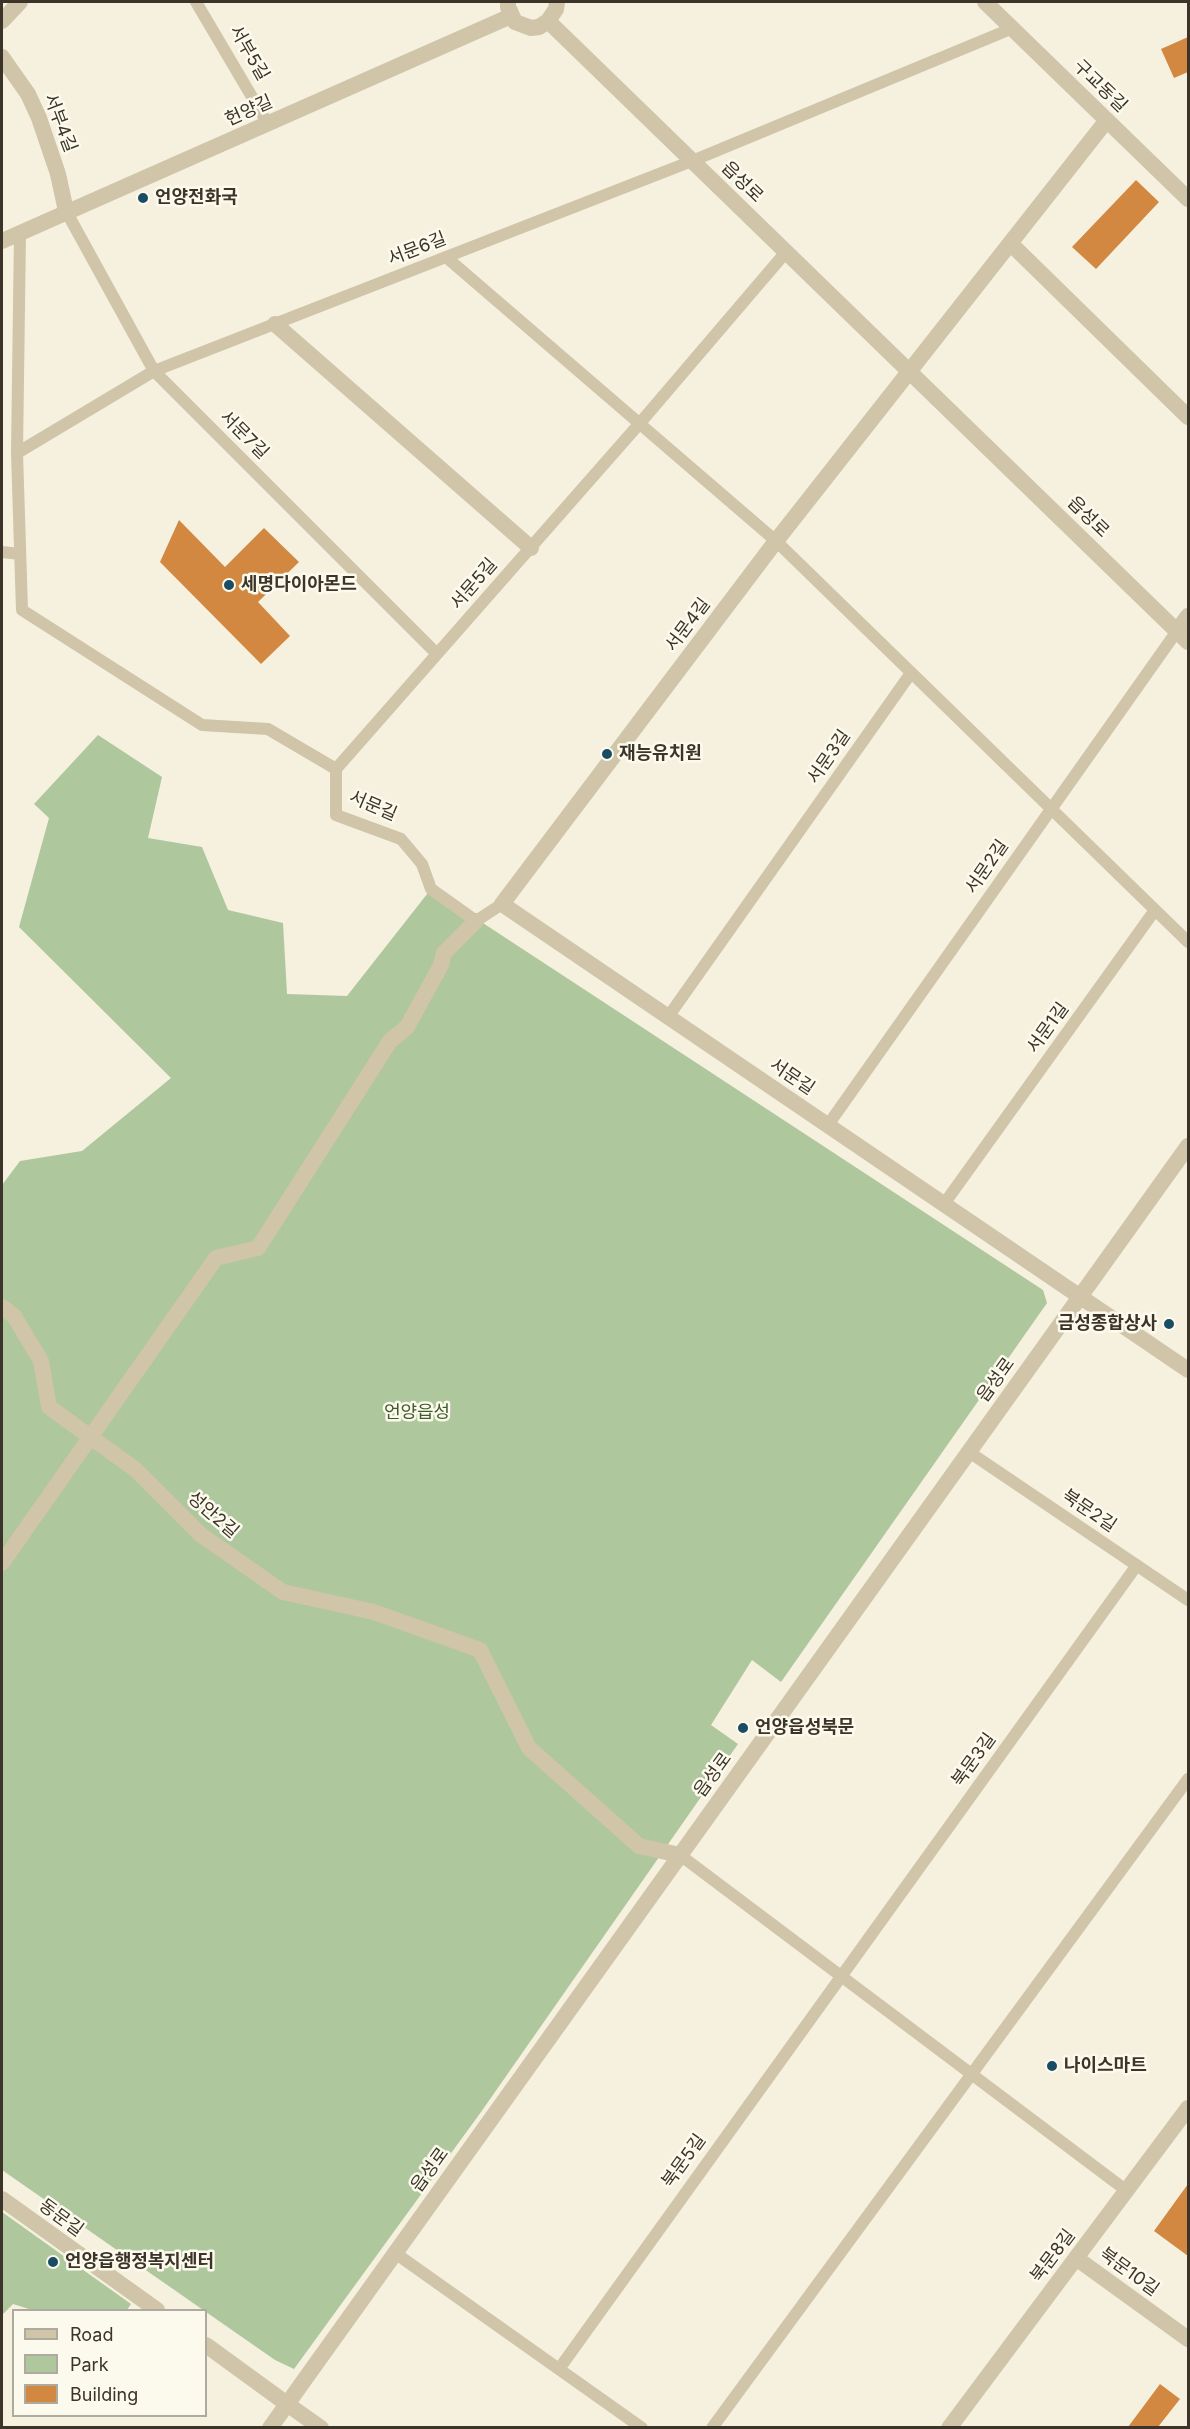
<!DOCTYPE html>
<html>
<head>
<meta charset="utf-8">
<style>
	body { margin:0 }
	#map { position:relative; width:1190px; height:2429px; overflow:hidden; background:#f6f0df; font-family:Inter,sans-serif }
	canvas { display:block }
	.frame { position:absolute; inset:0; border:3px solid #3c3429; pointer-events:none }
	.legend { position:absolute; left:12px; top:2309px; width:195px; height:108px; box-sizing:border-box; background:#fcf9ed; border:2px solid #afaa9f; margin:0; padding:8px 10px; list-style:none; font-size:18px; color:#3c3429 }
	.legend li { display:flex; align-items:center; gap:12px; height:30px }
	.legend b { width:30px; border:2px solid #afaa9f }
</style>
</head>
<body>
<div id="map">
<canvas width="1190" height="2429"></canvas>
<div class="frame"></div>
<ul class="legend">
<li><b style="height:8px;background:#d0c4a9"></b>Road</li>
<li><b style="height:16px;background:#aec79d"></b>Park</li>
<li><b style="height:16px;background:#d28840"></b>Building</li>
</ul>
</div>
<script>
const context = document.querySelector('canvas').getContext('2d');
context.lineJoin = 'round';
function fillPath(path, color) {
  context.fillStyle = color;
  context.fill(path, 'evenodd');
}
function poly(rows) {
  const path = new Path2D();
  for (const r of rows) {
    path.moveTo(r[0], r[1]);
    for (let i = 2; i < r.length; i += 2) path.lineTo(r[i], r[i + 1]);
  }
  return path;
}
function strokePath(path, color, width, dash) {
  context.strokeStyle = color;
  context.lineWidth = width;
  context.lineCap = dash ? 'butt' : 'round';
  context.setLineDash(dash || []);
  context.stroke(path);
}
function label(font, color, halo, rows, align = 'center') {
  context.font = font + ' Inter,"Noto Sans KR",sans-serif';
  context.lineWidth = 5;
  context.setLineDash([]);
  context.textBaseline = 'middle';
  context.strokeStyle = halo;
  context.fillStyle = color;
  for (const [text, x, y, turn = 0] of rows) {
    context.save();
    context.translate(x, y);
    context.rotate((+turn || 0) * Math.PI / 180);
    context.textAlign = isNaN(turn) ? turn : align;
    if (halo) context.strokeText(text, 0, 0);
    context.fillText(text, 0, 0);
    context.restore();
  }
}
fillPath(poly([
	[98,735,162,777,148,838,202,847,228,910,283,923,287,994,347,996,431,889,1043,1290,1047,1303,781,1682,752,1660,711,1725,738,1744,481,2112,294,2369,275,2360,2,2170,2,1185,20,1161,82,1151,171,1078,19,927,49,818,34,804],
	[2,2212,131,2304,127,2310,32,2310,13,2304,2,2315]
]), '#aec79d');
fillPath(poly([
	[1188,37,1188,72,1174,78,1161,49],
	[1136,180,1159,202,1096,269,1072,247],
	[179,520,225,567,264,528,299,562,258,602,290,636,261,664,160,562],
	[1188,2184,1188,2256,1154,2231],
	[1160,2384,1180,2399,1158,2427,1128,2427]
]), '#d28840');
strokePath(poly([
	[196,2,268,124],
	[66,211,154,371,437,654],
	[20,233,17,453,22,610,202,725,268,729,336,769,336,815,401,839,422,864,431,889,476,921,502,904],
	[446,257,776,541,1188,942],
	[17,453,154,371,692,161,1013,28],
	[2,552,20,554],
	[336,769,640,423,786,252],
	[668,1017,911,673],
	[828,1125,1177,631],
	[944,1204,1155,910],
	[969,1452,1188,1600],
	[680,1855,1127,2191],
	[395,2253,642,2428],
	[559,2369,1137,1565],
	[712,2428,1188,1779]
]), '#d0c4a9', 12);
strokePath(poly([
	[508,2,508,7,515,22,531,28,539,27,548,21,556,9,557,2],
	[985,2,1188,199],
	[2,21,20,2],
	[2,57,28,94,39,118,58,174,66,211],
	[1107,120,776,541,502,904,1188,1370],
	[2,241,511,16],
	[1010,243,1188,417],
	[275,324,531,548],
	[1177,631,1188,616],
	[2,1307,14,1316,41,1361,49,1407,136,1470,201,1535,283,1592,374,1612,480,1650,529,1748,639,1846,680,1855],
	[2,1563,216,1258,258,1248,390,1041,407,1027,441,965,444,953,476,921],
	[1076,2258,1188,2339],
	[287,2404,321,2428],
	[949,2428,1188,2108]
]), '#d0c4a9', 16);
strokePath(poly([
	[548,21,1188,642],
	[2,2199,157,2310],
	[206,2345,287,2404],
	[270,2428,1188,1146]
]), '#d0c4a9', 16);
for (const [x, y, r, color] of [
	[143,198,6,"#1a4c63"],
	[229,585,6,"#1a4c63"],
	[607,754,6,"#1a4c63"],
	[1169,1324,6,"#1a4c63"],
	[743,1728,6,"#1a4c63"],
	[1052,2066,6,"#1a4c63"],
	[53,2262,6,"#1a4c63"]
]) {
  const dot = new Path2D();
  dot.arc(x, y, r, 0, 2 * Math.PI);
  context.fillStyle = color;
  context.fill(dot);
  strokePath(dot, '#fcf9ed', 2);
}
label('18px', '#3c3429', '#fcf9ed', [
	["서부5길",249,53,60],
	["구교동길",1100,86,44],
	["헌양길",249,111,-24],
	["서부4길",60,123,69],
	["읍성로",742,182,44],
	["서문6길",417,249,-21],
	["서문7길",244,435,45],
	["읍성로",1088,517,44],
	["서문5길",474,584,-49],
	["서문4길",688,625,-53],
	["서문3길",829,757,-55],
	["서문길",373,806,23],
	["서문2길",987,867,-55],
	["서문1길",1048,1028,-54],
	["서문길",792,1077,34],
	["읍성로",996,1380,-54],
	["북문2길",1089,1511,34],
	["성안2길",213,1515,41],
	["북문3길",974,1760,-54],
	["읍성로",713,1775,-54],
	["북문5길",684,2161,-54],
	["읍성로",430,2170,-54],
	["동문길",61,2218,36],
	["북문8길",1053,2256,-53],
	["북문10길",1129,2272,36]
]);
label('bold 18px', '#3c3429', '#fcf9ed', [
	["언양전화국",155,198],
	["세명다이아몬드",241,585],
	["재능유치원",619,754],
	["금성종합상사",1157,1324,"right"],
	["언양읍성북문",755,1728],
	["나이스마트",1064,2066],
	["언양읍행정복지센터",65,2262]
], 'left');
label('18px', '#3e5d2a', '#fcf9ed', [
	["언양읍성",417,1413]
]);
</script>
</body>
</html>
